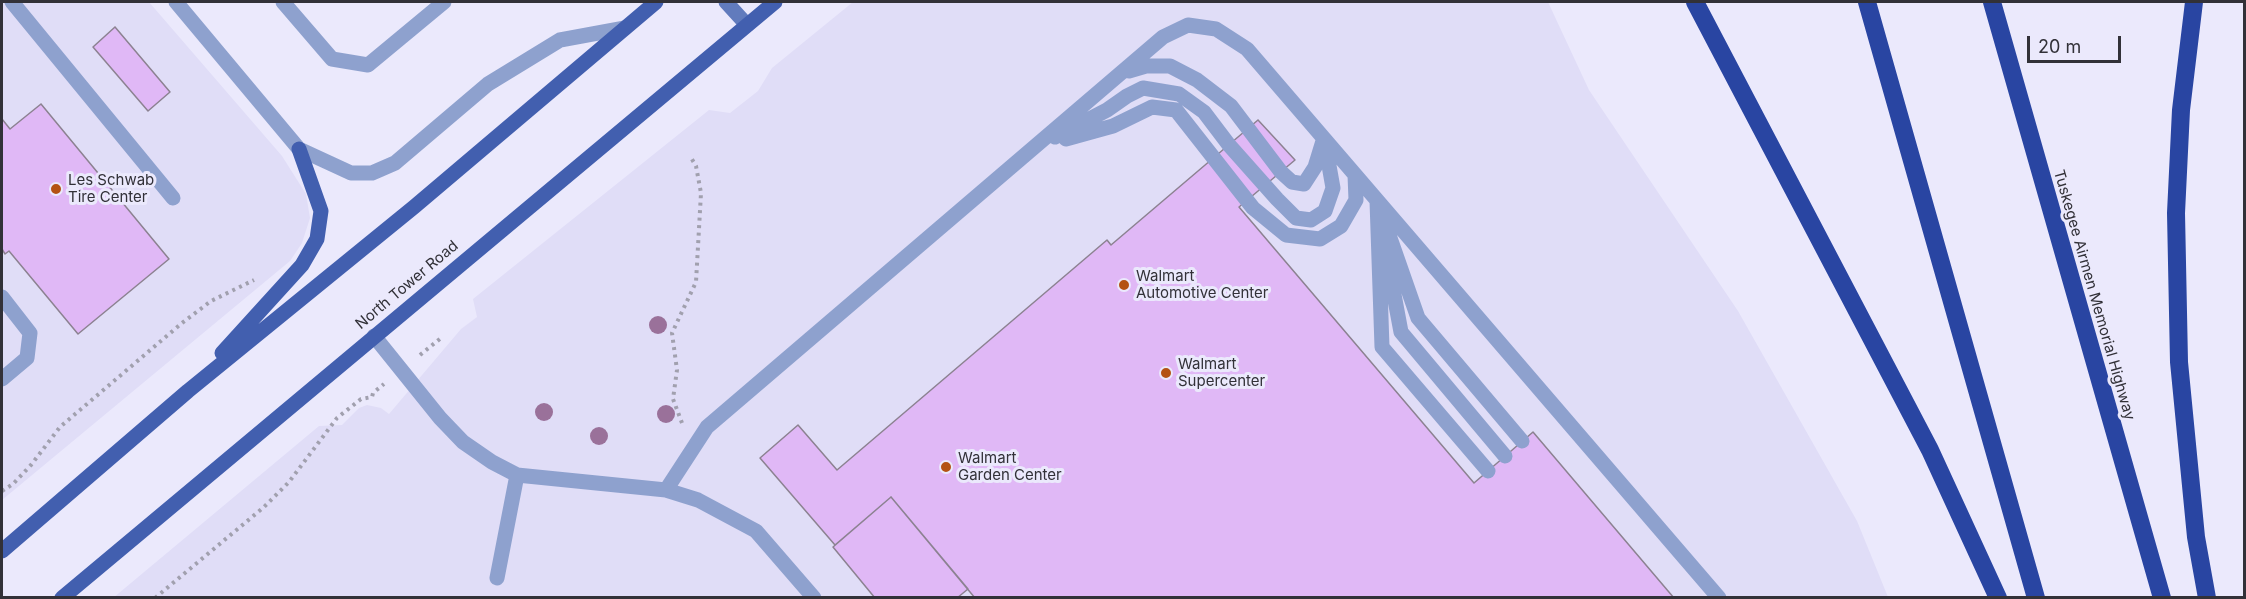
<!DOCTYPE html>
<html>
<head>
<meta charset="utf-8">
<style>
	body { margin:0 }
	#map { position:relative; width:2246px; height:599px; overflow:hidden; background:#ebe9fc; font-family:Inter,sans-serif }
	canvas { display:block }
	.frame { position:absolute; inset:0; border:3px solid #323138; pointer-events:none }
	.scale { position:absolute; left:2027px; top:36px; width:94px; height:27px; box-sizing:border-box; border:3px solid #323138; border-top:0; padding-left:8px; font-size:18px; line-height:21px; white-space:nowrap; color:#323138; -webkit-text-stroke:4px #ebe9fc; paint-order:stroke }
</style>
</head>
<body>
<div id="map">
<canvas width="2246" height="599"></canvas>
<div class="frame"></div>
<div class="scale">20 m</div>
</div>
<script>
const context = document.querySelector('canvas').getContext('2d');
context.lineJoin = 'round';
function fillPath(path, color) {
  context.fillStyle = color;
  context.fill(path, 'evenodd');
}
function poly(rows) {
  const path = new Path2D();
  for (const r of rows) {
    path.moveTo(r[0], r[1]);
    for (let i = 2; i < r.length; i += 2) path.lineTo(r[i], r[i + 1]);
  }
  return path;
}
function strokePath(path, color, width, dash) {
  context.strokeStyle = color;
  context.lineWidth = width;
  context.lineCap = dash ? 'butt' : 'round';
  context.setLineDash(dash || []);
  context.stroke(path);
}
function label(font, color, halo, rows, align = 'center') {
  context.font = font + ' Inter,sans-serif';
  context.lineWidth = 6;
  context.setLineDash([]);
  context.textBaseline = 'middle';
  context.strokeStyle = halo;
  context.fillStyle = color;
  for (const [text, x, y, turn = 0] of rows) {
    context.save();
    context.translate(x, y);
    context.rotate((+turn || 0) * Math.PI / 180);
    context.textAlign = isNaN(turn) ? turn : align;
    if (halo) context.strokeText(text, 0, 0);
    context.fillText(text, 0, 0);
    context.restore();
  }
}
fillPath(poly([
	[2,2,149,2,282,156,306,194,310,218,302,243,290,261,2,500],
	[853,2,1548,2,1589,90,1738,311,1857,521,1888,597,113,598,319,426,342,425,359,408,367,405,381,408,389,414,461,329,477,317,473,299,709,110,730,113,758,91,772,68]
]), '#e0ddf7');
const building = poly([
	[115,27,170,92,148,111,93,47,115,27],
	[41,104,169,259,78,334,9,251,5,254,2,249,2,119,10,129,41,104],
	[1258,120,1295,160,1239,207,1474,483,1533,432,1674,598,975,598,891,497,835,545,760,458,798,425,837,470,1107,240,1111,245,1258,120],
	[891,497,968,589,957,598,875,598,833,547,891,497]
]);
fillPath(building, '#e0b8f6');
strokePath(building, '#8c8291', 1.5);
strokePath(poly([
	[420,355,441,338],
	[682,423,673,399,677,370,672,333,696,282,701,193,696,166,690,156],
	[2,491,13,484,31,465,60,427,182,323,211,301,254,280],
	[155,598,264,507,289,482,337,418,361,399,372,397,373,393,384,384]
]), '#a1a0ae', 4, [3, 4.5]);
strokePath(poly([
	[12,2,173,198],
	[176,2,299,149,351,173,372,173,395,163,488,84,560,40,625,28],
	[283,2,332,59,368,65,444,2],
	[1129,71,1146,66,1170,66,1197,80,1231,106,1281,172,1292,182,1304,184,1315,167,1323,141],
	[1055,137,1107,110,1127,96,1143,88,1179,94,1204,112,1229,145,1277,199,1296,218,1311,220,1325,211,1333,188,1325,143],
	[1066,139,1113,126,1152,107,1176,110,1253,208,1286,235,1320,239,1341,226,1356,200,1355,175],
	[1377,201,1382,347,1488,471],
	[1382,215,1418,318,1522,441],
	[1386,252,1401,332,1505,456],
	[2,297,30,333,27,358,2,379],
	[374,336,440,418,463,442,492,462,517,475,666,490,698,500,756,531,814,598],
	[666,490,707,427,1163,37,1188,25,1216,29,1247,49,1719,598],
	[497,578,517,475]
]), '#8ea1ce', 15);
strokePath(poly([
	[726,2,747,25]
]), '#617bbd', 15);
strokePath(poly([
	[222,353,302,265,317,239,321,211,299,149],
	[2,551,188,391,414,207,656,2],
	[62,598,775,2]
]), '#425faf', 15);
strokePath(poly([
	[1695,2,1930,450,1998,598],
	[1867,2,2036,598],
	[1992,2,2162,598],
	[2194,2,2181,110,2176,213,2179,362,2196,537,2207,598]
]), '#2945a2', 18);
context.fillStyle = '#9a719a';
for (const [x, y] of [
	[658,325],
	[544,412],
	[666,414],
	[599,436]
]) {
  context.beginPath();
  context.arc(x, y, 9, 0, 2 * Math.PI);
  context.fill();
}
for (const [x, y, r, color] of [
	[56,189,6,"#b45213"],
	[1124,285,6,"#b45213"],
	[1166,373,6,"#b45213"],
	[946,467,6,"#b45213"]
]) {
  const dot = new Path2D();
  dot.arc(x, y, r, 0, 2 * Math.PI);
  context.fillStyle = color;
  context.fill(dot);
  strokePath(dot, '#ebe9fc', 2);
}
label('15px', '#323138', '#ebe9fc', [
	["Les Schwab",68,180],
	["Tire Center",68,197],
	["Walmart",1136,276],
	["Automotive Center",1136,293],
	["Walmart",1178,364],
	["Supercenter",1178,381],
	["Walmart",958,458],
	["Garden Center",958,475]
], 'left');
label('15px', '#323138', '#ebe9fc', [
	["North Tower Road",407,285,-40],
	["Tuskegee Airmen Memorial Highway",2094,295,74]
]);
</script>
</body>
</html>
